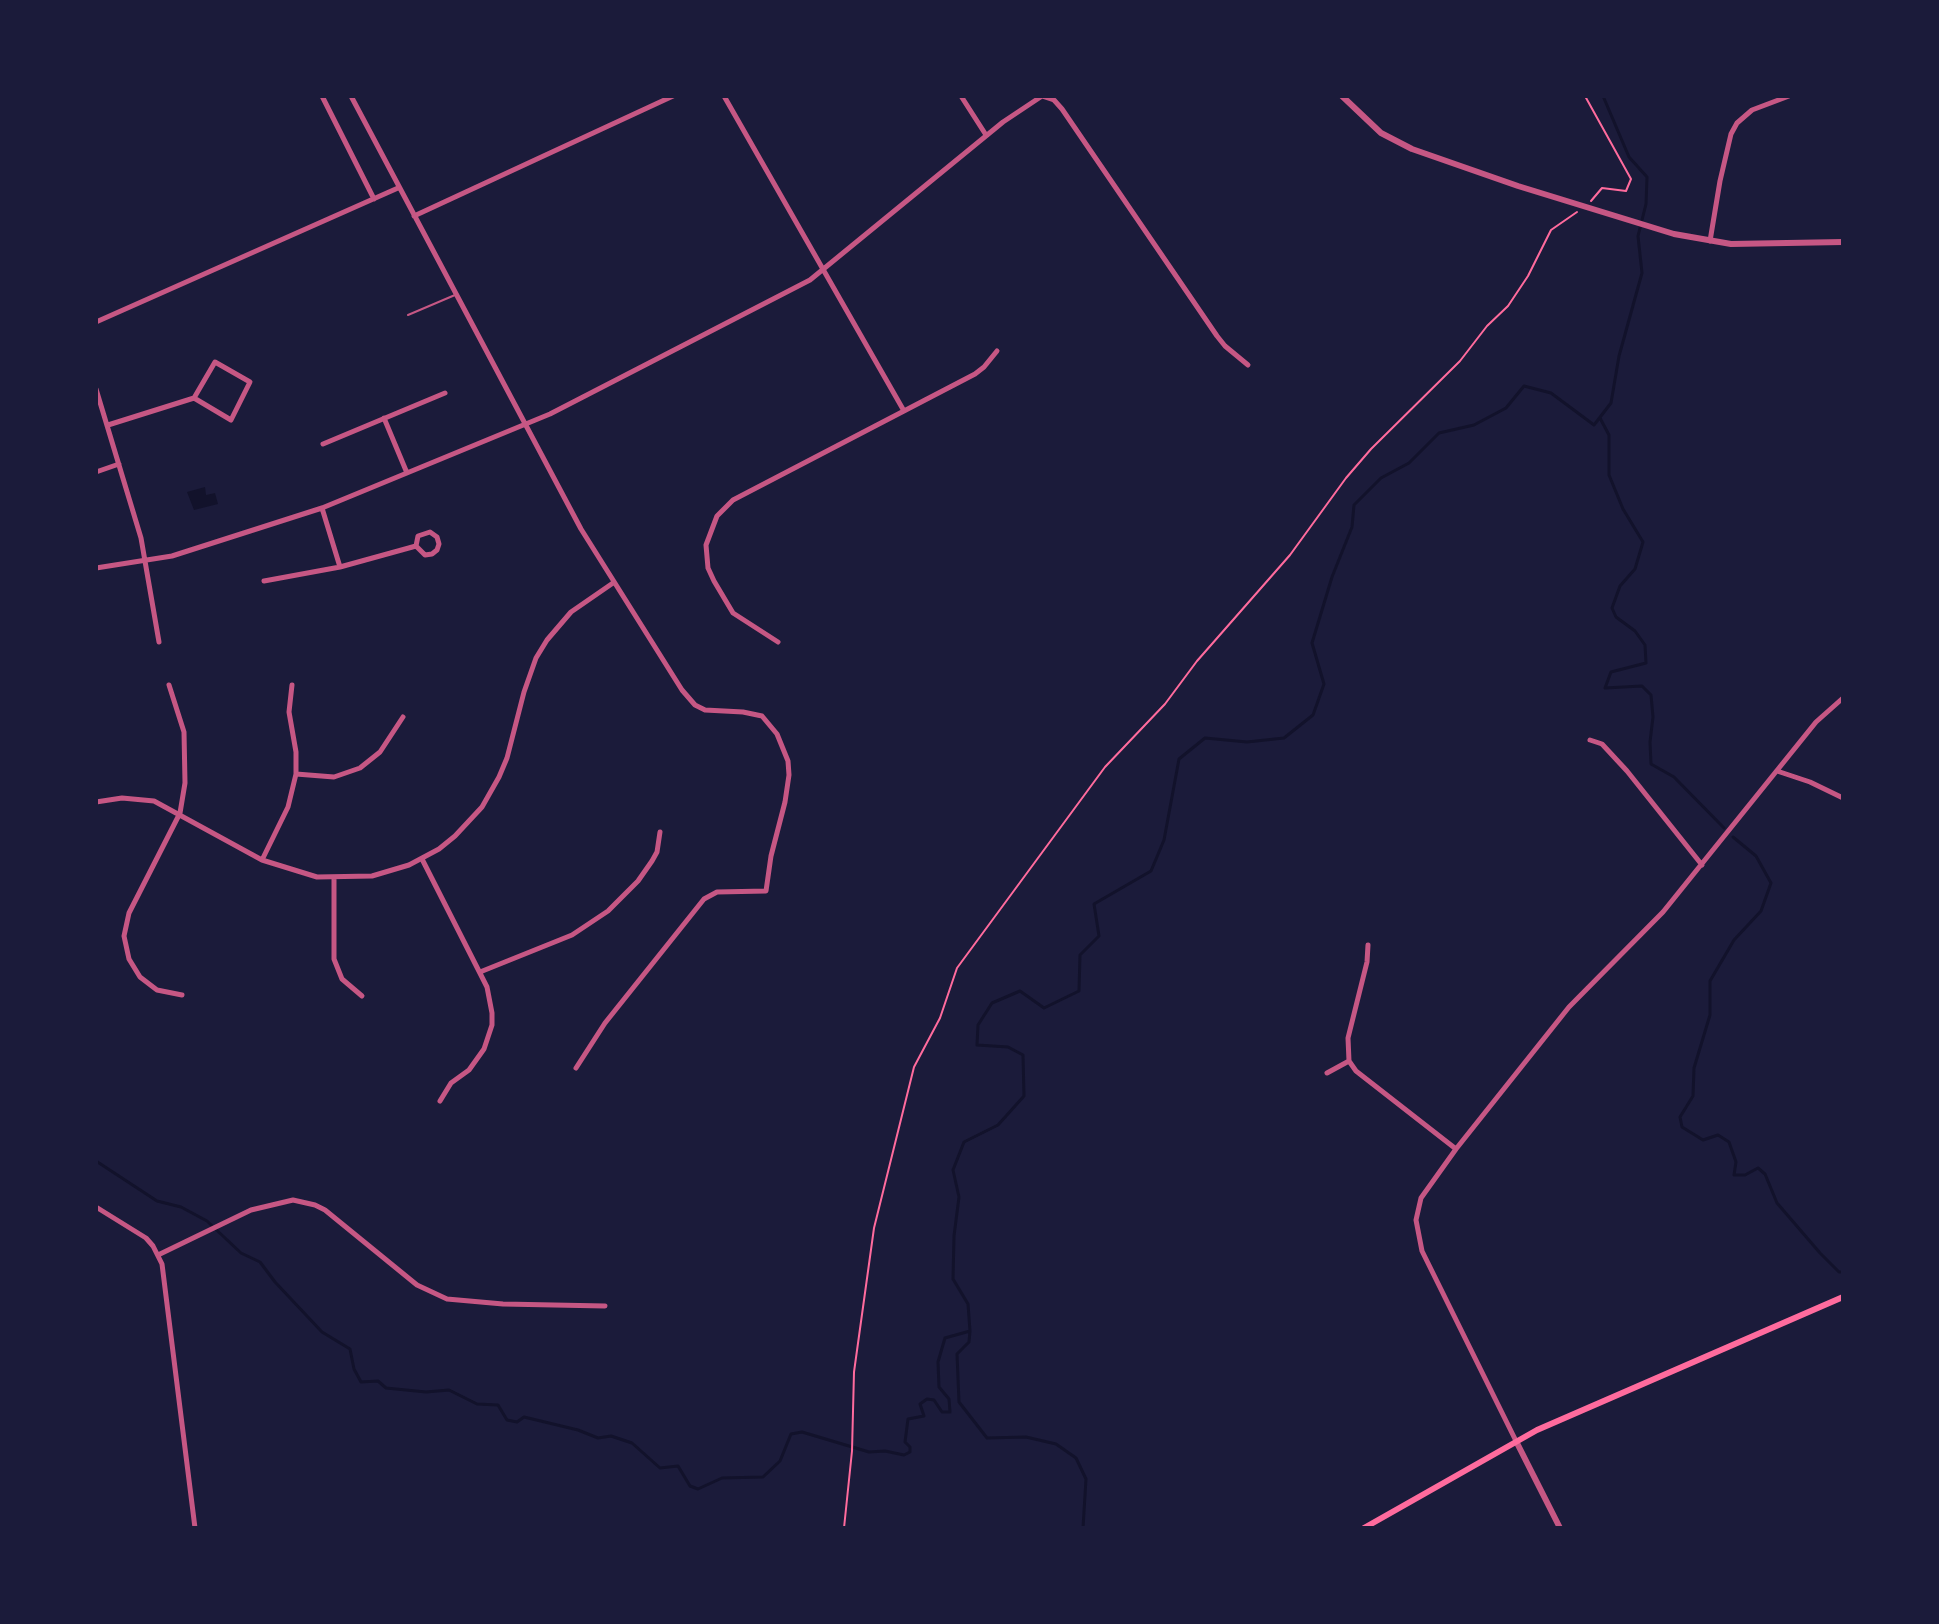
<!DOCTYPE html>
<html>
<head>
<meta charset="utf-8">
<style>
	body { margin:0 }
	#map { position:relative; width:1939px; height:1624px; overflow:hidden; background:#1b1b3a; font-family:Lora,serif }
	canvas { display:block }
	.frame { position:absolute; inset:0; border:98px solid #1b1b3a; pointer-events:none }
</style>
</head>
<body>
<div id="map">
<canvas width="1939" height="1624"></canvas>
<div class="frame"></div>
</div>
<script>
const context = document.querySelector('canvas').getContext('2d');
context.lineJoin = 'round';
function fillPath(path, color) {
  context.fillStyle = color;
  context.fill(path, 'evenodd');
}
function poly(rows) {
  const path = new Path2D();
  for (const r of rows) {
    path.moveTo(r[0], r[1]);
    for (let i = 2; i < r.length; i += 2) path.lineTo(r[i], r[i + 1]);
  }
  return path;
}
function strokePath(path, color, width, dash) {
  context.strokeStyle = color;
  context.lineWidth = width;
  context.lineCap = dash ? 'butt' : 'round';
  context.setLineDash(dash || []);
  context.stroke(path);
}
fillPath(poly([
	[205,487,206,495,215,493,218,504,194,510,187,492]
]), '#12122b');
strokePath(poly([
	[1600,418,1609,435,1609,475,1623,509,1643,542,1635,569,1620,586,1612,608,1616,617,1635,631,1645,645,1646,663,1611,672,1605,688,1642,686,1651,695,1653,717,1650,742,1651,764,1674,777,1724,828],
	[1733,837,1756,856,1771,883,1761,911,1734,940,1710,981,1710,1015,1694,1068,1693,1096,1680,1117,1682,1127,1703,1140,1718,1135,1729,1142,1736,1162,1734,1175,1745,1175,1758,1168,1765,1174,1777,1203,1820,1253,1839,1272,1843,1272],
	[96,1161,157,1201,181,1207,207,1221,241,1253,260,1262,275,1282,322,1332,350,1349,354,1369,361,1382,378,1381,386,1388,426,1392,449,1390,477,1404,498,1405,507,1420,517,1422,524,1417,578,1430,598,1438,611,1436,632,1443,660,1468,678,1466,690,1486,698,1489,722,1478,763,1477,780,1461,791,1434,802,1432,869,1452,885,1451,904,1455,910,1452,910,1447,905,1442,908,1419,924,1416,920,1404,927,1399,934,1400,942,1412,950,1412,949,1399,939,1387,938,1362,945,1338,970,1331],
	[1083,1528,1086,1479,1076,1458,1056,1444,1026,1437,987,1438,959,1402,957,1354,969,1342,970,1331,968,1304,953,1279,954,1236,959,1197,953,1170,964,1142,998,1125,1024,1096,1023,1055,1008,1047,977,1045,978,1025,992,1003,1020,991,1044,1008,1079,991,1080,955,1099,936,1094,904,1151,871,1164,840,1179,759,1205,738,1247,742,1284,738,1313,715,1324,684,1312,643,1332,577,1352,527,1354,505,1381,478,1409,463,1439,433,1474,425,1506,408,1524,386,1551,393,1594,425,1611,403,1619,356,1642,273,1638,236,1646,204,1647,177,1629,157,1603,96]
]), '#12122b', 3);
strokePath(poly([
	[1585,96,1631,179,1626,191,1602,188,1591,201],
	[844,1528,852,1451,854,1372,874,1228,914,1067,940,1018,957,968,1105,767,1165,704,1197,661,1290,555,1346,478,1371,449,1460,361,1487,326,1508,306,1528,276,1551,230,1577,212]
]), '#ff6b9d', 2);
strokePath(poly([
	[408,315,455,295]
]), '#c65784', 2);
strokePath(poly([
	[322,96,374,199],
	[351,96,581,529,682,690,695,705,705,710,743,712,762,716,777,734,788,761,789,775,785,802,771,856,766,891,717,892,704,899,605,1023,576,1068],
	[724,96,904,411],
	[961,96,986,135],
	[414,216,673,96],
	[1710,241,1720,181,1731,134,1737,123,1752,110,1789,96],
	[96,322,398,188],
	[96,389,141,538,159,642],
	[384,418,407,473],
	[108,425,194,398,231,420,250,382,215,362,194,398],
	[323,444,445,393],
	[96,472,119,464],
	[322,508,340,567],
	[96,568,172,556,322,508,550,414,810,280,1003,122,1042,96,1054,100,1062,109,1217,336,1225,346,1248,365],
	[264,581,340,567,416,546,425,555,432,554,437,550,439,544,437,537,430,532,418,536,416,546],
	[778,642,733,613,714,581,708,568,706,545,717,516,733,500,975,374,984,367,997,351],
	[169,685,184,732,185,783,180,813,129,913,124,936,129,959,140,977,157,990,182,995],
	[1590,740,1602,744,1627,771,1702,865],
	[1777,771,1810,782,1843,798],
	[296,774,334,777,360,768,380,752,403,717],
	[96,802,122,798,154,801,262,860,317,877,372,876,409,865,439,849,455,836,482,807,499,777,507,758,524,692,536,658,547,640,571,612,613,583],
	[422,859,487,987,492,1013,492,1025,484,1049,469,1070,451,1083,440,1101],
	[262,860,288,807,296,774,296,752,289,712,292,685],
	[334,878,334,959,342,979,362,996],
	[1368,945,1367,962,1348,1038,1349,1061,1356,1071,1456,1149],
	[480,972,572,935,608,911,638,881,652,861,657,852,660,832],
	[1327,1073,1349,1061],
	[96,1207,146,1238,153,1246,162,1264,195,1528],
	[158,1255,251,1210,293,1200,315,1205,325,1210,417,1285,447,1299,503,1304,605,1306],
	[1516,1441,1422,1251,1416,1220,1421,1198,1456,1149,1569,1007,1663,912,1816,722,1843,698]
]), '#c65784', 5);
strokePath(poly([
	[1342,96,1381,133,1412,149,1518,186,1674,234,1731,244,1843,242],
	[1516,1441,1560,1528]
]), '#c65784', 6);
strokePath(poly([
	[1364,1528,1537,1430,1843,1297]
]), '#ff6b9d', 6);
</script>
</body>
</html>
